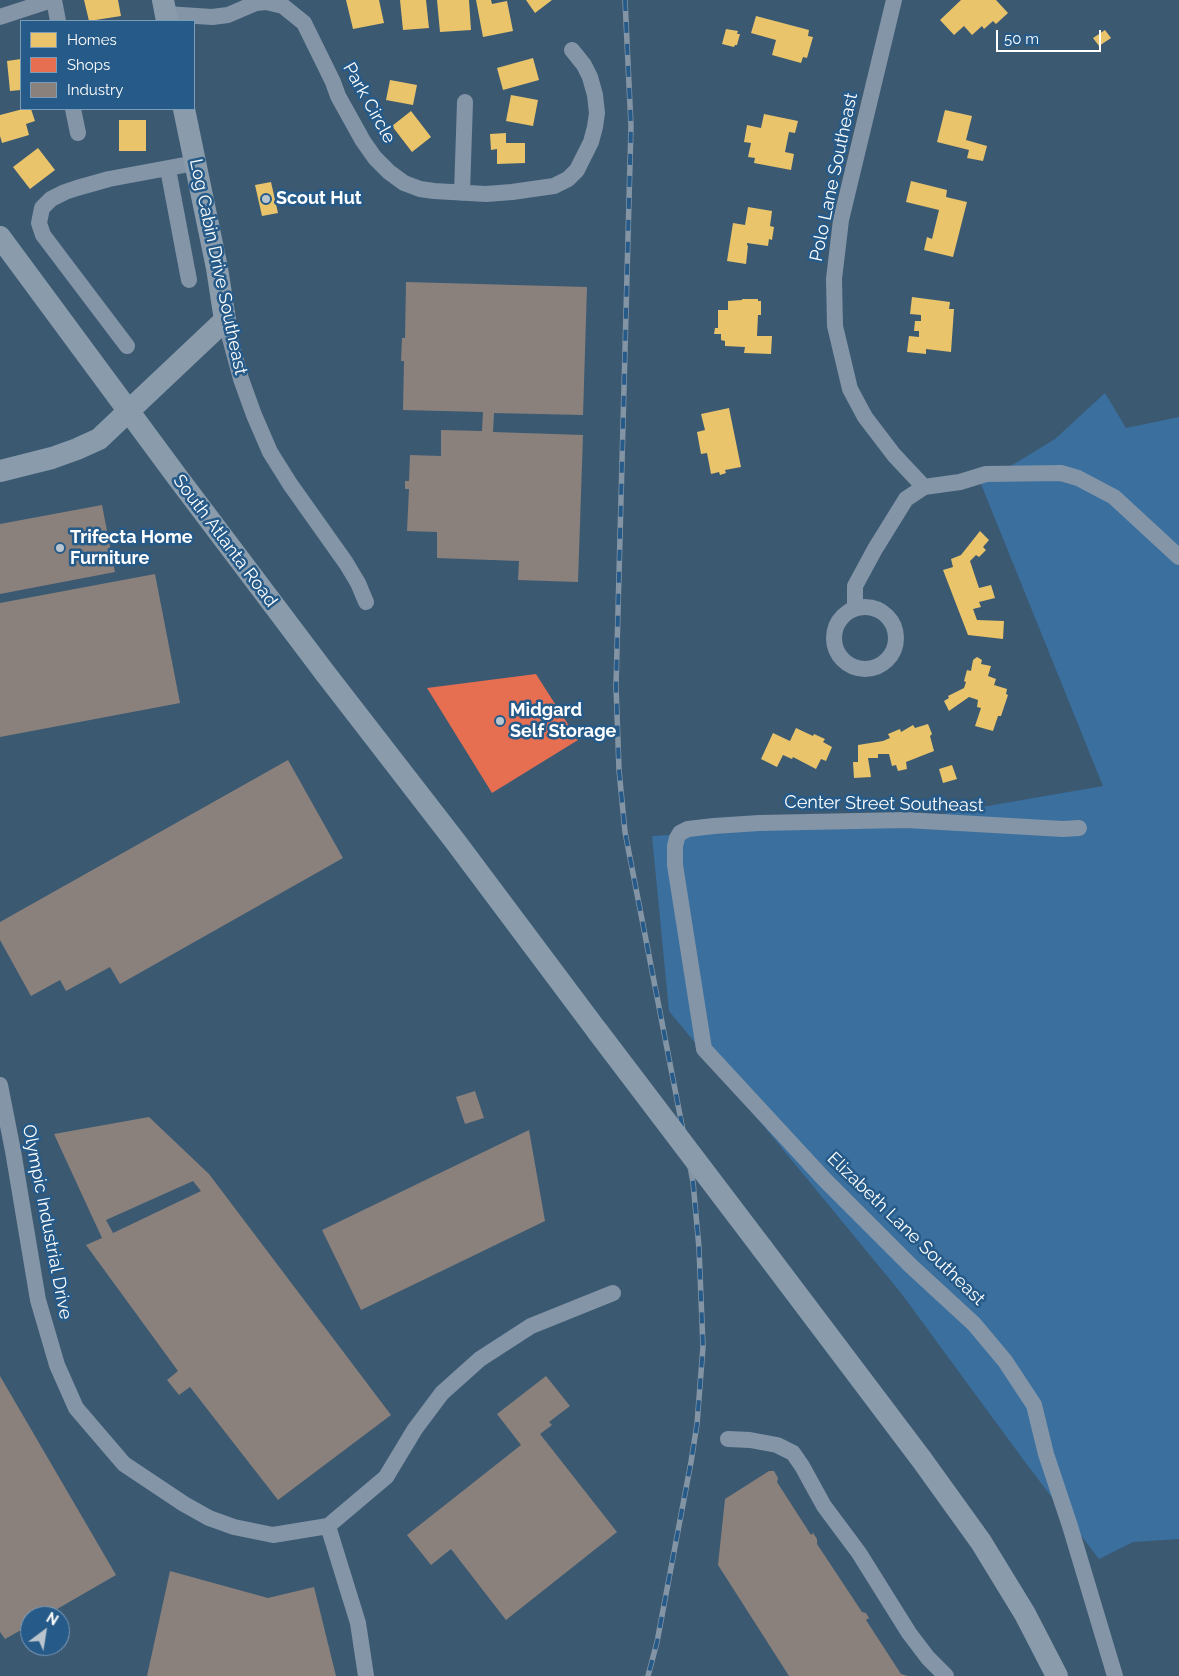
<!DOCTYPE html>
<html>
<head>
<meta charset="utf-8">
<style>
	body { margin:0 }
	#map { position:relative; width:1179px; height:1676px; overflow:hidden; background:#3c5972; font-family:Raleway,sans-serif }
	canvas { display:block }
	.legend { position:absolute; left:20px; top:20px; width:175px; height:90px; box-sizing:border-box; background:#265a88; border:1px solid #7d9cb8; margin:0; padding:6px 9px; list-style:none; font-size:15px; color:#fff }
	.legend li { display:flex; align-items:center; gap:10px; height:25px }
	.legend b { width:25px; border:1px solid #7d9cb8 }
	.north { position:absolute; left:20px; top:1606px; width:50px; height:50px; box-sizing:border-box; background:#265a88; border:1px solid #7d9cb8; border-radius:50%; rotate:31deg; font-size:14px; font-weight:700; line-height:20px; text-align:center; color:#fff }
	.north::after { content:''; display:block; margin:auto; width:18px; height:22px; background:#bbc5ce; clip-path:polygon(50% 0,100% 100%,50% 72%,0 100%) }
	.scale { position:absolute; left:996px; top:30px; width:105px; height:22px; box-sizing:border-box; border:2px solid #fff; border-top:0; padding-left:6px; font-size:15px; line-height:18px; white-space:nowrap; color:#fff; -webkit-text-stroke:4px #265a88; paint-order:stroke }
</style>
</head>
<body>
<div id="map">
<canvas width="1179" height="1676"></canvas>
<ul class="legend">
<li><b style="height:14px;background:#e9c46a"></b>Homes</li>
<li><b style="height:14px;background:#e76f51"></b>Shops</li>
<li><b style="height:14px;background:#8a817c"></b>Industry</li>
</ul>
<div class="north">N</div>
<div class="scale">50 m</div>
</div>
<script>
const context = document.querySelector('canvas').getContext('2d');
context.lineJoin = 'round';
function fillPath(path, color) {
  context.fillStyle = color;
  context.fill(path, 'evenodd');
}
function poly(rows) {
  const path = new Path2D();
  for (const r of rows) {
    if (r.length === 3) {
      path.moveTo(r[0] + r[2], r[1]);
      path.arc(r[0], r[1], r[2], 0, 2 * Math.PI);
      continue;
    }
    path.moveTo(r[0], r[1]);
    for (let i = 2; i < r.length; i += 2) path.lineTo(r[i], r[i + 1]);
  }
  return path;
}
function strokePath(path, color, width, dash) {
  context.strokeStyle = color;
  context.lineWidth = width;
  context.lineCap = dash ? 'butt' : 'round';
  context.setLineDash(dash || []);
  context.stroke(path);
}
function label(font, color, halo, rows, align = 'center') {
  context.font = font + ' Raleway,sans-serif';
  context.lineWidth = 5;
  context.setLineDash([]);
  context.textBaseline = 'middle';
  context.strokeStyle = halo;
  context.fillStyle = color;
  for (const [text, x, y, turn = 0] of rows) {
    context.save();
    context.translate(x, y);
    context.rotate((+turn || 0) * Math.PI / 180);
    context.textAlign = isNaN(turn) ? turn : align;
    if (halo) context.strokeText(text, 0, 0);
    context.fillText(text, 0, 0);
    context.restore();
  }
}
fillPath(poly([
	[1105,393,1126,428,1179,417,1179,1539,1133,1542,1099,1559,1025,1462,901,1293,669,1011,652,836,907,820,1103,786,981,484,1055,439]
]), '#3a6f9e');
fillPath(poly([
	[84,0,118,0,121,16,89,21],
	[346,0,379,0,384,23,353,29],
	[400,0,426,0,429,28,403,30],
	[437,0,469,0,471,30,440,32],
	[476,0,491,0,492,4,507,1,513,31,483,37],
	[526,0,552,0,535,13],
	[961,0,996,0,1008,13,996,24,993,21,984,29,982,26,972,35,964,26,954,35,940,20],
	[756,16,809,30,808,36,813,37,807,58,803,57,801,63,772,55,776,40,751,33],
	[726,29,738,31,737,34,740,34,737,45,735,45,734,47,722,44],
	[1105,30,1111,38,1099,46,1093,38],
	[533,58,539,80,503,90,497,68],
	[21,59,21,90,10,91,7,61],
	[390,80,417,85,413,105,386,100],
	[511,95,538,100,533,126,506,121],
	[23,109,31,109,35,121,26,124,29,135,2,143,0,136,0,115],
	[945,110,972,116,966,140,987,146,983,161,967,158,969,150,937,142],
	[411,111,431,137,412,152,392,126],
	[764,114,798,121,795,133,789,132,785,152,794,154,791,170,754,163,755,158,748,157,751,143,744,142,747,125,761,128],
	[119,120,146,120,146,151,119,151],
	[506,133,506,143,525,143,525,163,497,164,497,149,491,150,490,134],
	[38,148,55,170,30,189,13,167],
	[911,181,947,190,946,197,967,202,953,257,924,250,927,237,932,239,939,210,906,202],
	[271,182,278,213,262,216,255,185],
	[748,207,772,211,770,226,774,227,772,240,769,239,768,246,747,243,747,245,748,246,746,264,727,261,733,223,745,225],
	[912,297,950,302,949,309,954,309,951,352,926,349,926,354,907,352,909,336,919,337,919,331,914,331,915,321,921,321,921,315,910,314],
	[742,299,758,299,758,301,761,301,761,315,758,315,757,336,772,336,771,354,744,353,745,347,725,346,725,341,721,340,721,334,714,334,715,328,718,328,718,310,728,310,728,301,742,300],
	[729,408,741,467,725,470,726,473,720,475,719,472,711,474,707,453,701,454,697,432,705,430,701,414],
	[980,531,989,540,983,547,986,550,979,557,976,555,970,561,979,588,991,585,995,598,979,602,981,607,973,609,977,620,1004,621,1003,639,968,635,943,570,953,567,951,559,961,555],
	[977,657,982,660,981,664,991,666,988,676,996,679,994,685,1007,689,1006,694,1008,695,1001,716,998,716,993,731,975,726,981,708,977,707,978,700,969,697,949,711,944,701,949,698,948,696,964,688,966,682,964,681,967,670,971,671,973,660],
	[928,724,932,734,930,736,934,751,906,762,907,769,898,771,896,765,892,766,889,754,878,754,878,758,868,758,871,777,854,778,853,762,858,762,858,745,883,741,890,738,888,734,900,729,901,732,913,725,915,728],
	[796,728,813,736,814,734,825,739,823,742,832,747,826,761,821,759,816,769,793,757,792,759,783,755,777,767,761,759,773,733,790,741],
	[952,765,957,779,943,783,939,769]
]), '#e9c46a');
fillPath(poly([
	[536,674,578,740,492,793,427,688]
]), '#e76f51');
fillPath(poly([
	[406,282,587,287,583,415,494,413,493,432,583,435,578,582,518,580,519,561,437,558,437,532,407,531,409,489,405,489,405,481,409,481,410,455,441,456,441,430,482,431,483,412,403,410,404,361,401,361,402,338,405,338],
	[102,505,115,572,0,594,0,524],
	[155,574,180,703,0,737,0,603],
	[288,760,343,858,120,984,110,967,66,991,60,980,31,996,0,940,0,922],
	[475,1091,484,1118,465,1124,456,1097],
	[149,1117,209,1174,391,1415,278,1500,190,1387,179,1395,167,1380,178,1371,86,1245,102,1238,54,1134],
	[193,1181,201,1191,113,1233,106,1220],
	[529,1130,545,1221,361,1310,322,1230],
	[0,1376,116,1575,45,1616,30,1616,30,1625,5,1639,0,1632],
	[546,1376,570,1406,549,1422,552,1425,540,1434,617,1532,506,1620,451,1549,431,1565,407,1535,521,1445,497,1414],
	[769,1471,774,1471,778,1478,777,1482,811,1535,813,1533,817,1539,817,1544,862,1612,866,1613,869,1618,866,1620,901,1674,908,1676,789,1676,718,1565,725,1499],
	[170,1571,268,1598,314,1587,336,1676,147,1676]
]), '#8a817c');
strokePath(poly([
	[54,0,58,21],
	[894,0,841,220,834,279,835,326,850,389,865,417,894,455,924,487],
	[166,14,212,17,228,15,256,3,266,2,283,6,304,23,333,82,338,96,363,141,375,158,389,172,404,183,420,189,434,191,486,194,512,192,554,186,568,179,577,170,591,142,595,127,597,113,595,95,590,77,584,65,572,50],
	[0,17,52,0],
	[73,109,78,133],
	[168,169,189,280],
	[462,193,465,102],
	[225,320,241,379,254,415,270,452,290,484,346,563,358,583,366,602],
	[127,346,43,235,39,223,42,208,51,199,65,192,77,188,109,179,195,163],
	[865,638,31],
	[855,608,855,586,875,549,906,499,924,487,960,482,986,474,1061,473,1078,478,1114,497,1179,557],
	[1079,828,1063,829,906,820,759,823,714,826,688,829,680,833,677,838,675,846,675,865,704,1049,825,1180,911,1266,974,1324,1005,1361,1034,1405,1046,1454,1070,1526,1115,1676],
	[0,1085,13,1151,38,1300,57,1365,76,1408,124,1464,184,1504,209,1518,234,1527,273,1535,328,1526,386,1477,415,1429,442,1393,480,1359,531,1326,613,1293],
	[728,1439,750,1440,777,1445,793,1453,802,1466,824,1506,859,1553,909,1633,928,1658,946,1676],
	[328,1526,358,1623,366,1676]
]), '#8395a7', 16);
strokePath(poly([
	[163,0,167,21],
	[0,237,178,478,325,673,455,841,598,1032],
	[0,471,52,458,77,449,99,439,225,320,217,268,184,109],
	[762,1248,922,1460,981,1542,1025,1614,1057,1676]
]), '#8a9cac', 22);
const rail = poly([
	[625,0,631,126,616,686,619,770,625,832,693,1182,699,1248,703,1347,697,1424,691,1462,657,1642,648,1676]
]);
strokePath(rail, '#8395a5', 5.5);
strokePath(rail, '#265a88', 4, [11]);
strokePath(poly([
	[598,1032,762,1248]
]), '#8a9cac', 22);
for (const [x, y, r, color] of [
	[266,199,5,"#bbc5ce"],
	[60,548,5,"#bbc5ce"],
	[500,721,5,"#bbc5ce"]
]) {
  const dot = new Path2D();
  dot.arc(x, y, r, 0, 2 * Math.PI);
  context.fillStyle = color;
  context.fill(dot);
  strokePath(dot, '#265a88', 2);
}
label('18px', '#fff', '#265a88', [
	["Park Circle",369,103,61],
	["Polo Lane Southeast",834,177,-78],
	["Log Cabin Drive Southeast",218,267,78],
	["South Atlanta Road",225,541,53],
	["Center Street Southeast",884,804,1],
	["Olympic Industrial Drive",47,1222,79],
	["Elizabeth Lane Southeast",906,1229,44]
]);
label('bold 18px', '#fff', '#265a88', [
	["Scout Hut",276,199],
	["Trifecta Home",70,538],
	["Furniture",70,559],
	["Midgard",510,711],
	["Self Storage",510,732]
], 'left');
</script>
</body>
</html>
